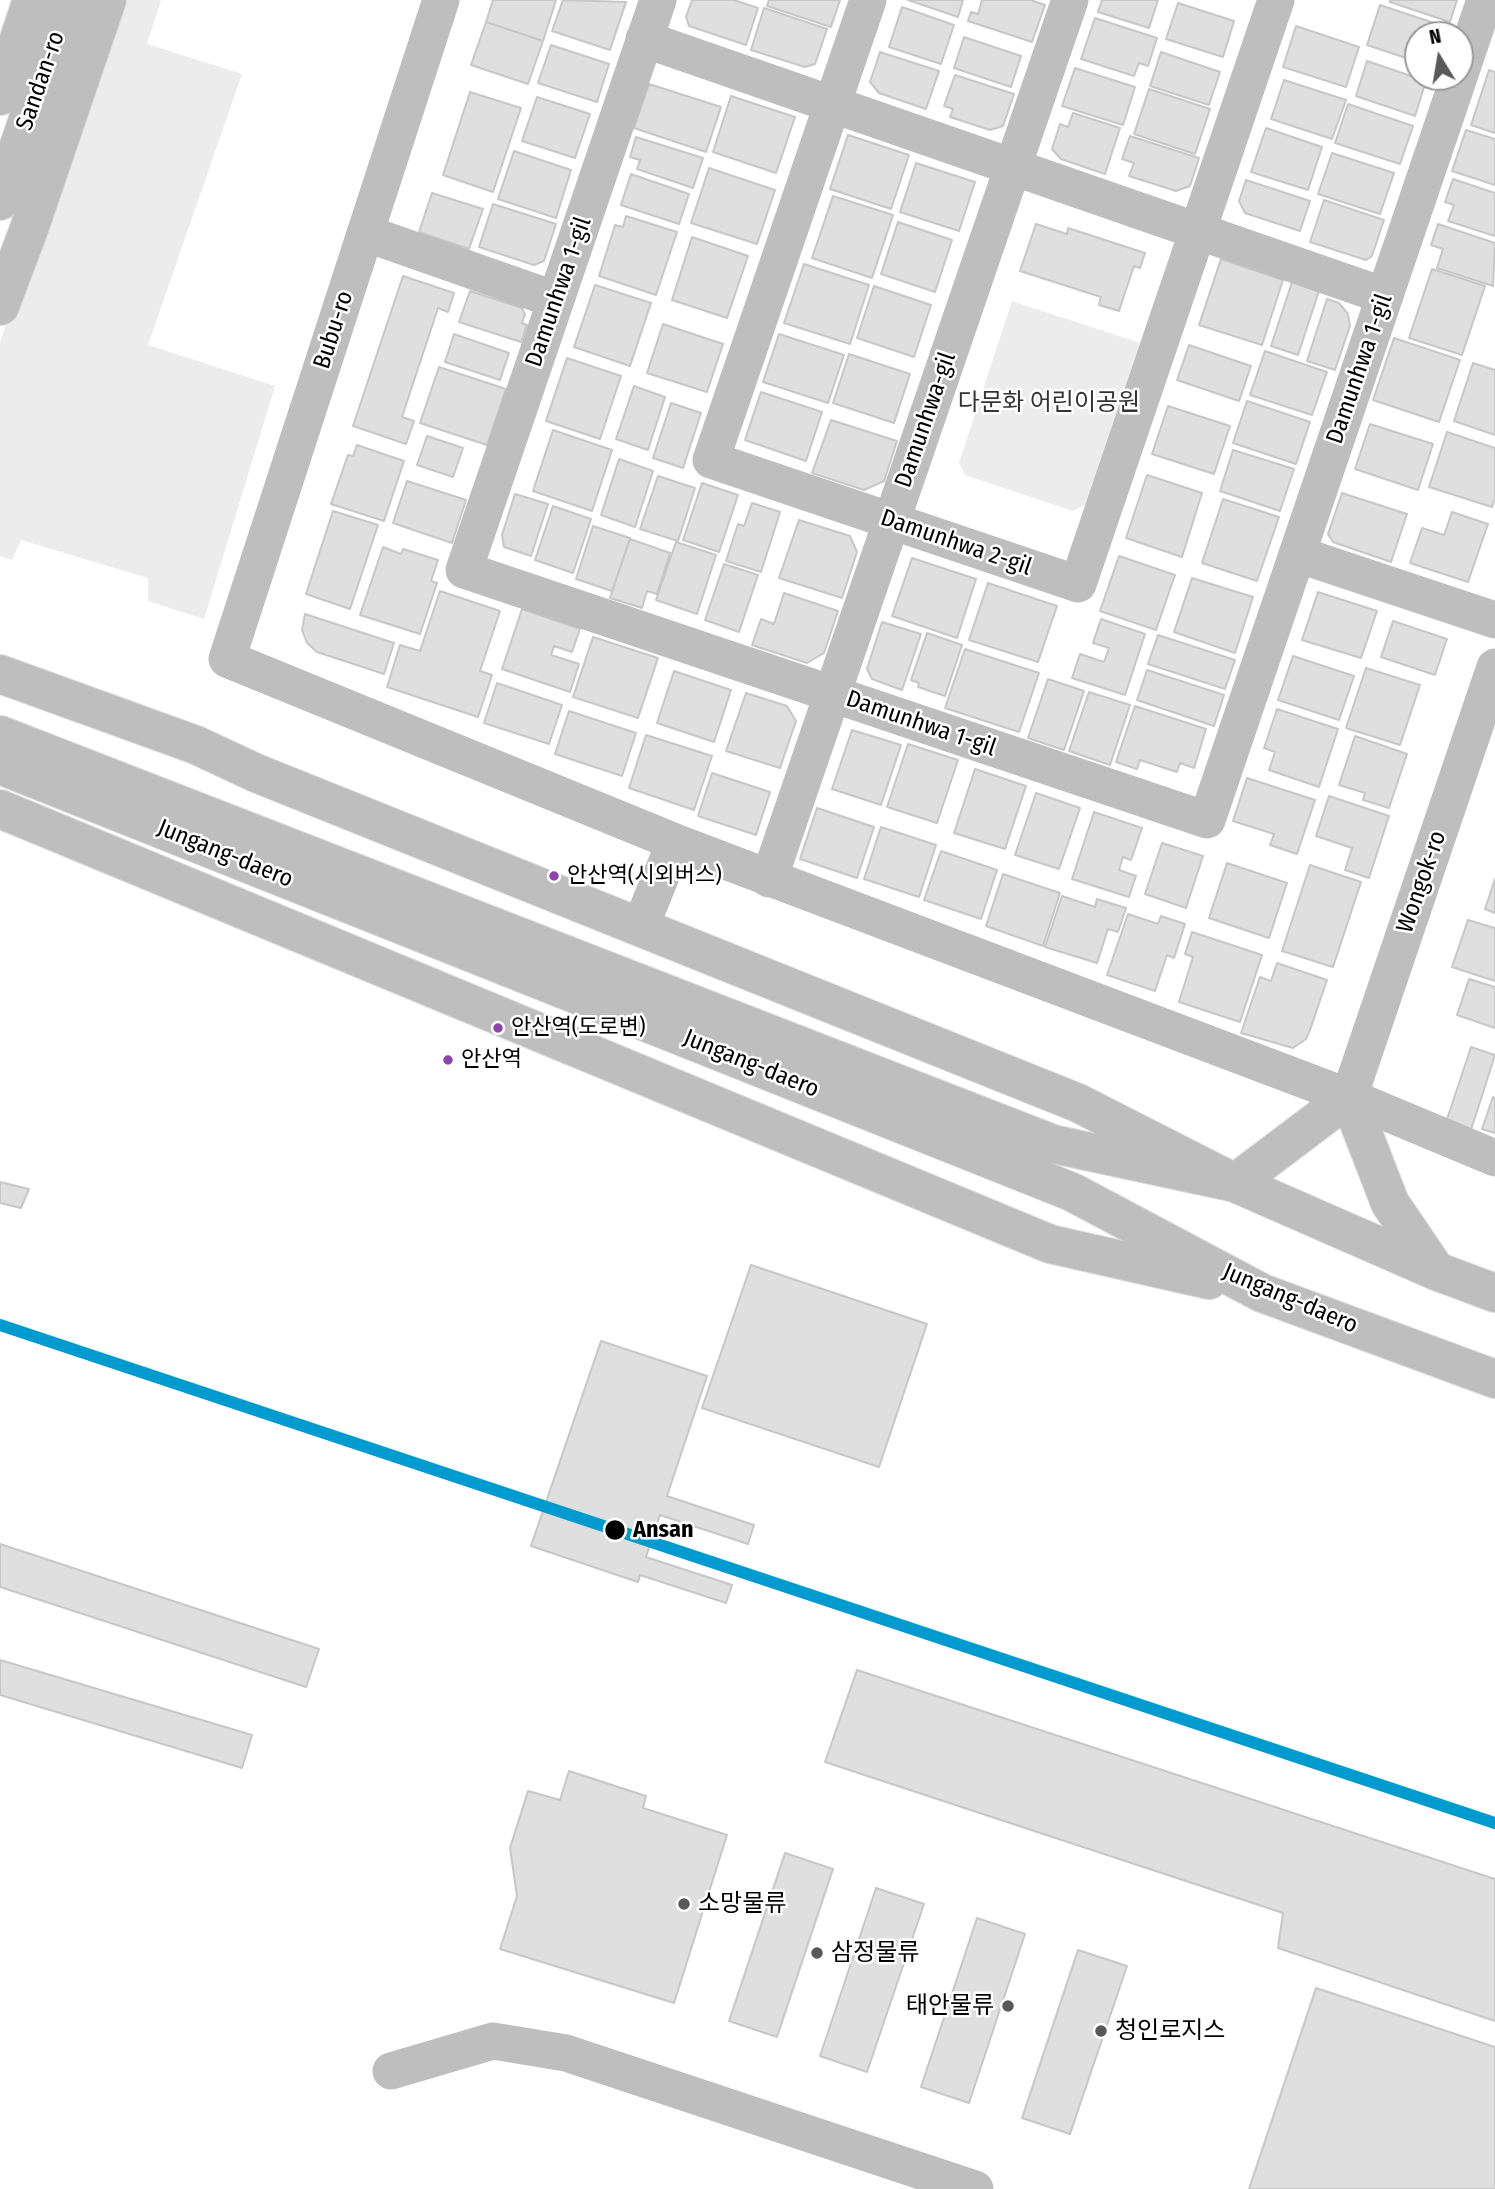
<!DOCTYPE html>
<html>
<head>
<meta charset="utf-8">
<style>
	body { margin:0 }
	#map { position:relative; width:1495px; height:2189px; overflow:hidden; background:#fff; font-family:"Fira Sans Condensed",sans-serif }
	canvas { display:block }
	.north { position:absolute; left:1404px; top:21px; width:70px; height:70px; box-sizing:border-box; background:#fff; border:2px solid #999; border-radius:50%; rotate:349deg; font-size:19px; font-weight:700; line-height:28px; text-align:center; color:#000 }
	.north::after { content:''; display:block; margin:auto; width:24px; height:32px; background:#595959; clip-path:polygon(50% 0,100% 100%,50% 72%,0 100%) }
</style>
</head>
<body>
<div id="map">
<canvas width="1495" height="2189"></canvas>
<div class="north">N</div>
</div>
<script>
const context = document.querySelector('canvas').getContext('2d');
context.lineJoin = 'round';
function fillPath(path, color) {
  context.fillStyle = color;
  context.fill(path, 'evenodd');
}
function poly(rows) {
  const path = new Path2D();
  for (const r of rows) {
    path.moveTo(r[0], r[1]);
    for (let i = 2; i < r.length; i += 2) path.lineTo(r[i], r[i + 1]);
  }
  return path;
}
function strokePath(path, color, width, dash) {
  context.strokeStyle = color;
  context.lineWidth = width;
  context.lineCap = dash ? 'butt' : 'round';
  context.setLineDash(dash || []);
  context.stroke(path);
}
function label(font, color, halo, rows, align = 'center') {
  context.font = font + ' "Fira Sans Condensed","Noto Sans KR",sans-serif';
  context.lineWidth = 5;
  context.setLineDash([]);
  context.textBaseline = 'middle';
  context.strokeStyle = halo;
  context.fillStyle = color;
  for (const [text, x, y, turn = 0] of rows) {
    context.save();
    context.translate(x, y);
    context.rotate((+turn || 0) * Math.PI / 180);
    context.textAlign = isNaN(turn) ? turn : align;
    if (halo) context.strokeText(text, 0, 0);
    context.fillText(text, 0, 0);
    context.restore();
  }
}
fillPath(poly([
	[114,0,161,0,147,44,242,74,148,345,275,386,204,619,148,601,148,578,21,540,12,560,0,556,0,342],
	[1012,301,1140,343,1086,504,1073,511,965,475,959,463]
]), '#ececec');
const building = poly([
	[493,0,556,0,543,41,486,22,493,0],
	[563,0,626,2,610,50,552,31,563,0],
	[692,0,734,0,758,8,746,45,689,26,686,17,692,0],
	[769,0,840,0,831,27,767,6,769,0],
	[908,0,963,0,958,17,908,0],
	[982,0,1031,0,1045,5,1032,42,968,21,971,12,978,14,982,0],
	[1102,0,1158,0,1149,28,1098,12,1102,0],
	[1390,0,1457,0,1450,22,1390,2,1390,0],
	[1178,3,1234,21,1223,57,1166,39,1178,3],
	[1380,5,1449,28,1447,35,1418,35,1418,62,1367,45,1380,5],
	[902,7,954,25,941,64,889,47,902,7],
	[764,8,827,29,815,64,805,67,751,50,764,8],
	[1095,18,1157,38,1148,66,1139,63,1134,76,1081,59,1095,18],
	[486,22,543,41,528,84,471,65,486,22],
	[1296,26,1359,47,1346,87,1283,67,1296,26],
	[964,37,1021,56,1011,87,954,68,964,37],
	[551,45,609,64,597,102,538,83,551,45],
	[880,52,939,71,926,109,879,93,870,82,880,52],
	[1161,52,1220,72,1209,105,1150,86,1161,52],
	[1367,61,1426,81,1415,116,1356,96,1367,61],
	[1075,68,1135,87,1123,125,1062,106,1075,68],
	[1489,70,1495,72,1495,133,1471,125,1489,70],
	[955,75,1014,94,1003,126,990,130,950,117,953,109,944,106,955,75],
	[1284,80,1346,100,1332,139,1271,119,1284,80],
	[649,84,721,107,706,152,634,128,649,84],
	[1149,89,1210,109,1195,154,1134,134,1149,89],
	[470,92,521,108,493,192,443,175,470,92],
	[731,96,795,117,776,173,713,152,731,96],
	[537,97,590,114,575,158,522,141,537,97],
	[1348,104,1413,126,1400,164,1335,143,1348,104],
	[1073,113,1120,128,1105,174,1061,159,1052,149,1060,124,1068,127,1073,113],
	[1266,128,1322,147,1308,190,1251,172,1266,128],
	[1466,130,1495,139,1495,185,1452,171,1466,130],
	[848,135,909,155,891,209,830,189,848,135],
	[1130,136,1199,158,1190,186,1176,191,1129,176,1134,163,1122,159,1130,136],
	[636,137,703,158,693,188,637,169,640,160,630,157,636,137],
	[514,151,571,170,556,218,498,199,514,151],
	[1332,153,1394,173,1380,214,1318,194,1332,153],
	[916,163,975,182,959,231,900,212,916,163],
	[709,168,775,190,757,244,691,223,709,168],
	[631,174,689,194,679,224,621,205,631,174],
	[1453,179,1495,193,1495,236,1448,221,1454,205,1445,202,1453,179],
	[1246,180,1310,201,1300,231,1245,213,1239,201,1246,180],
	[432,193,483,209,469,249,419,232,432,193],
	[833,196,893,215,872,278,812,258,833,196],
	[1324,200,1384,220,1372,256,1366,260,1310,242,1324,200],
	[493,204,556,224,544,261,534,265,479,247,493,204],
	[626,216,677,232,656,295,599,276,615,225,623,227,626,216],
	[898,222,952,240,935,292,881,274,898,222],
	[1036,224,1067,234,1068,228,1145,253,1140,268,1134,266,1119,311,1099,305,1101,297,1020,271,1036,224],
	[1438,224,1495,243,1493,286,1437,268,1443,249,1431,245,1438,224],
	[692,237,748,256,727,318,672,300,692,237],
	[1221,259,1283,280,1262,345,1199,325,1221,259],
	[804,264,869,285,850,344,784,323,804,264],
	[1432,269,1485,286,1462,355,1409,338,1432,269],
	[403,276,454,293,448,312,438,308,402,417,414,421,406,444,353,426,403,276],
	[1292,282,1319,291,1298,355,1271,346,1292,282],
	[595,285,651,303,630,366,574,347,595,285],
	[874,286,931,305,914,357,857,338,874,286],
	[470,291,522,308,525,314,522,323,527,325,521,342,459,322,470,291],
	[1327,299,1339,303,1348,314,1350,326,1335,370,1307,361,1327,299],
	[663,324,723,344,707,392,647,373,663,324],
	[454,334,509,353,500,380,445,362,454,334],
	[779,334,844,355,828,403,763,382,779,334],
	[1394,338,1460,360,1439,422,1373,400,1394,338],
	[1189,345,1251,366,1239,401,1177,380,1189,345],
	[1265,351,1327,372,1312,415,1250,395,1265,351],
	[849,354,910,374,894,423,833,403,849,354],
	[567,358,621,376,600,439,546,421,567,358],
	[1473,363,1495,370,1495,435,1454,421,1473,363],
	[439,367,506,389,487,445,420,423,439,367],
	[634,386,665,397,648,450,616,439,634,386],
	[761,392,822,412,806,461,745,440,761,392],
	[1247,401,1310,422,1296,464,1233,443,1247,401],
	[671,403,701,413,683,468,653,458,671,403],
	[1168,406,1230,426,1214,474,1152,454,1168,406],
	[831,420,897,441,884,481,864,490,812,473,831,420],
	[1370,424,1433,444,1418,490,1355,469,1370,424],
	[553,430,612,450,592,511,533,491,553,430],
	[1447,432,1495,448,1495,498,1492,507,1429,487,1447,432],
	[427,436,463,448,453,477,417,465,427,436],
	[357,445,404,461,384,521,331,504,348,455,353,456,357,445],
	[1233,450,1294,469,1280,511,1220,491,1233,450],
	[619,459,653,471,635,527,601,515,619,459],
	[1147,475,1202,493,1182,557,1126,538,1147,475],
	[658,476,695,488,678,541,640,529,658,476],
	[407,481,466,500,452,543,393,523,407,481],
	[702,483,738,495,719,552,683,540,702,483],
	[1342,493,1407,514,1391,562,1333,542,1328,534,1342,493],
	[515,494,548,504,531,556,504,547,502,535,515,494],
	[1223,499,1279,517,1257,581,1202,563,1223,499],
	[752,503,780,512,761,572,726,561,738,524,744,526,752,503],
	[553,506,591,519,573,573,535,560,553,506],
	[333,511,378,525,350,609,306,594,333,511],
	[1452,512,1488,524,1468,582,1410,563,1422,528,1444,535,1452,512],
	[799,520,850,536,857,552,842,598,779,578,799,520],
	[593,526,630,538,612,591,576,579,593,526],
	[630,539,670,553,657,594,647,591,642,608,610,598,630,539],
	[676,542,716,555,697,614,656,600,676,542],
	[383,547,401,554,403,549,438,560,431,581,437,583,420,634,360,615,383,547],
	[1119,556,1175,575,1156,630,1100,611,1119,556],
	[912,558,976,579,957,638,892,616,912,558],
	[724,564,758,575,739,632,705,620,724,564],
	[1192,578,1253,597,1235,653,1174,632,1192,578],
	[988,583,1057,606,1038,662,969,640,988,583],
	[440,591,500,611,480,671,492,675,478,717,387,687,400,645,420,651,440,591],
	[1318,592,1377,611,1361,658,1302,640,1318,592],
	[784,593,838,611,824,653,807,663,752,645,761,619,774,624,784,593],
	[522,609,580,629,572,652,554,646,551,655,579,664,570,692,502,669,522,609],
	[305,614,394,643,384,674,317,652,307,643,302,630,305,614],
	[1101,619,1145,634,1125,695,1072,678,1080,654,1104,662,1109,648,1093,643,1101,619],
	[1393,621,1447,639,1435,675,1381,657,1393,621],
	[882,622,921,634,902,690,872,679,867,669,882,622],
	[927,633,962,645,945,696,918,687,919,683,911,680,927,633],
	[1158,635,1235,660,1225,689,1148,664,1158,635],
	[593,637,658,658,638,718,573,697,593,637],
	[965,649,1039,673,1019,732,945,708,965,649],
	[1293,656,1354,676,1339,720,1278,700,1293,656],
	[1366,668,1420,685,1400,745,1346,728,1366,668],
	[1147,670,1224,695,1214,726,1137,700,1147,670],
	[674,671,731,690,714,742,657,723,674,671],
	[1048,679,1084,691,1064,750,1028,738,1048,679],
	[497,683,562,705,549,744,484,723,497,683],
	[1089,692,1130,705,1110,765,1069,751,1089,692],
	[746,693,787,706,796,721,780,768,726,751,746,693],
	[1135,706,1206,729,1194,768,1180,763,1177,772,1140,760,1137,769,1116,762,1135,706],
	[1277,709,1338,729,1319,787,1269,770,1275,752,1264,748,1277,709],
	[569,711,636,733,622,776,555,754,569,711],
	[852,730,901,745,881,805,832,789,852,730],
	[646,735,712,756,694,810,629,788,646,735],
	[1355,736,1407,754,1389,808,1363,800,1365,793,1339,785,1355,736],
	[908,744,958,760,937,823,887,807,908,744],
	[975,769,1026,786,1005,849,954,833,975,769],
	[712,773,770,792,756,835,698,816,712,773],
	[1247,778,1315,800,1297,854,1270,845,1274,834,1233,821,1247,778],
	[1036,793,1080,808,1059,869,1015,855,1036,793],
	[1329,796,1389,816,1369,878,1345,870,1352,848,1316,836,1329,796],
	[817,808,874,827,857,878,800,859,817,808],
	[1094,812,1142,828,1131,860,1123,857,1119,870,1136,876,1129,897,1072,879,1094,812],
	[881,827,936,845,919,897,864,879,881,827],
	[1162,843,1203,856,1186,908,1145,894,1162,843],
	[941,851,997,870,981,919,924,900,941,851],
	[1227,863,1287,883,1269,938,1209,918,1227,863],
	[1310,865,1361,882,1333,967,1282,951,1310,865],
	[1003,874,1060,893,1043,946,986,926,1003,874],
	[1495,879,1495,913,1485,909,1495,879],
	[1062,896,1095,907,1097,899,1126,908,1118,932,1108,929,1097,963,1045,947,1062,896],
	[1128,914,1158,924,1161,916,1185,924,1174,958,1167,955,1155,991,1107,975,1128,914],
	[1468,920,1495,928,1495,981,1452,967,1468,920],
	[1192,932,1262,955,1240,1022,1179,1002,1193,957,1185,954,1192,932],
	[1277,963,1327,980,1310,1030,1306,1039,1293,1048,1241,1033,1260,977,1271,981,1277,963],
	[1469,979,1495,987,1495,1028,1457,1015,1469,979],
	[1471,1047,1495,1055,1471,1130,1446,1122,1471,1047],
	[1493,1097,1495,1098,1495,1133,1482,1129,1493,1097],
	[0,1182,29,1189,21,1208,0,1203,0,1182],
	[751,1265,927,1324,879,1467,702,1408,751,1265],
	[601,1341,707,1376,667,1496,754,1525,748,1544,660,1515,646,1557,732,1585,726,1603,640,1575,638,1582,531,1546,601,1341],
	[0,1544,319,1649,306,1687,0,1587,0,1544],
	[0,1660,252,1735,242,1768,0,1695,0,1660],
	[857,1670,1495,1879,1495,2021,1278,1948,1283,1913,825,1762,857,1670],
	[569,1771,646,1796,643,1808,727,1835,674,2003,500,1949,517,1896,510,1848,528,1791,560,1800,569,1771],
	[785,1853,833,1869,777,2037,729,2021,785,1853],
	[876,1888,924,1904,867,2072,820,2056,876,1888],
	[977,1918,1025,1934,969,2103,921,2087,977,1918],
	[1078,1950,1127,1966,1070,2134,1022,2118,1078,1950],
	[1316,1988,1495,2047,1495,2189,1249,2189,1316,1988]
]);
fillPath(building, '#dfdfdf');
strokePath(building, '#c7c7c7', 2);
const major = poly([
	[0,96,32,0],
	[0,201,69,0],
	[0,306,29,229,107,0],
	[0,674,196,745,256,773,1078,1103,1235,1183,1436,1271,1495,1293],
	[0,735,1053,1144,1235,1183,1349,1097,1390,1203,1436,1271],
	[0,765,1072,1192,1262,1293,1495,1379],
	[0,809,1050,1244,1209,1280]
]);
strokePath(major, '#dbdbdb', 40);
strokePath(poly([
	[441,0,227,659,675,842,1349,1097,1495,1158],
	[658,0,464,570,1207,820,1459,77],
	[868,0,711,460,1078,584,1276,0],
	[644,39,1385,296],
	[1460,74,1485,0],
	[365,233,556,300],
	[1297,554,1495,620],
	[769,879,1070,0],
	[641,925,675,842],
	[1349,1097,1495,667],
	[391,2071,493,2041,566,2053,975,2189]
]), '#bebebe', 37);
strokePath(major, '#bebebe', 38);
strokePath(poly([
	[0,1325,1495,1823]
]), '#009bce', 12);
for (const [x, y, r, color] of [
	[554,876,6,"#8e44ad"],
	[498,1028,6,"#8e44ad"],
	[448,1060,6,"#8e44ad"],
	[615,1530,11,"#000"],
	[684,1904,7,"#595959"],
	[817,1953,7,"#595959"],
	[1008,2006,7,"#595959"],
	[1101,2031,7,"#595959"]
]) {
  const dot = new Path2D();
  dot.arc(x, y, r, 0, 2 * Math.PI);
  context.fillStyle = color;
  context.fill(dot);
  strokePath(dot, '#fff', 2.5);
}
label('22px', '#000', '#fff', [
	["안산역(시외버스)",567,876],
	["안산역(도로변)",511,1028],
	["안산역",461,1060]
], 'left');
label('24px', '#000', '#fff', [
	["Sandan-ro",41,81,-71],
	["Damunhwa 1-gil",559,292,-71],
	["Bubu-ro",334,330,-72],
	["Damunhwa 1-gil",1360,369,-71],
	["Damunhwa-gil",926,420,-71],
	["Damunhwa 2-gil",956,543,19],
	["Damunhwa 1-gil",921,724,19],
	["Jungang-daero",225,854,22],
	["Wongok-ro",1422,882,-71],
	["Jungang-daero",751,1064,22],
	["Jungang-daero",1290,1299,23]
]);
label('24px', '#333', '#fff', [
	["다문화 어린이공원",1049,403]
]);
label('bold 24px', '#000', '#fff', [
	["Ansan",633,1530]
], 'left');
label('24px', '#000', '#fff', [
	["소망물류",698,1904],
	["삼정물류",831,1953],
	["태안물류",994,2006,"right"],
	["청인로지스",1115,2031]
], 'left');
</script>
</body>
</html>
